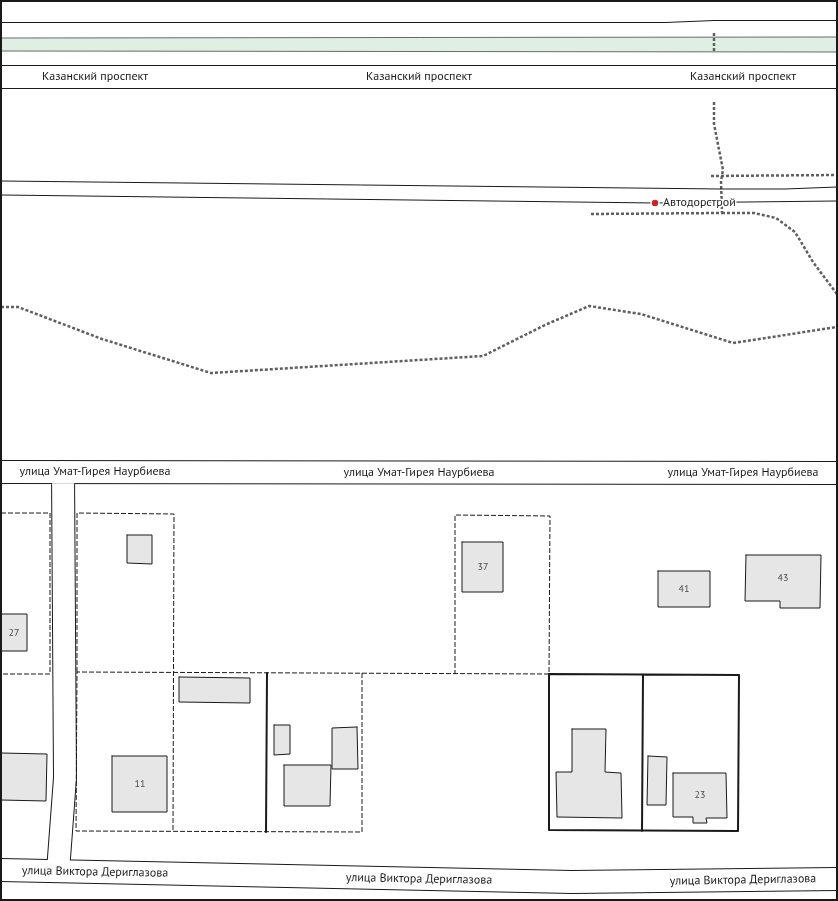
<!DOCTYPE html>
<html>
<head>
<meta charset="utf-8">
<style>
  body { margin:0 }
  #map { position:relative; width:838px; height:901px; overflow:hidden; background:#fff; font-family:"PT Sans",sans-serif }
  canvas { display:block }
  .frame { position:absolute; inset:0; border:2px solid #1a1a1a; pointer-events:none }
</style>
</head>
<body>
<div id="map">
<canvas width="838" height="901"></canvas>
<div class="frame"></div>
</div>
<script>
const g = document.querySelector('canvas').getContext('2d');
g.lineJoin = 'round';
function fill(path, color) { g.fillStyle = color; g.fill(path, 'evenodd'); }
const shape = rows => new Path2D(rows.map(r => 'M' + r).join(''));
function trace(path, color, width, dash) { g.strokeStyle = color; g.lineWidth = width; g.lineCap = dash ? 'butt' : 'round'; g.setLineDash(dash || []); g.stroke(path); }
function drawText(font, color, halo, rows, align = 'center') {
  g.font = font + ' "PT Sans",sans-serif'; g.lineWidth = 3; g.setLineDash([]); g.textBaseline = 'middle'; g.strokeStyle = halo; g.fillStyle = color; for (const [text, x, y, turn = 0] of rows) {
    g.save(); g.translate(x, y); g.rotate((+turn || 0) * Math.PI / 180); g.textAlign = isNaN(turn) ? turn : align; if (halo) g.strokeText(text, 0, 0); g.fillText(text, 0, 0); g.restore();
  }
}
const green = shape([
  [837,37,837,52,1,51,1,38,837,37]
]);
fill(green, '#e0efe3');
trace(green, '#6a6a6a', 1);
const building = shape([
  [127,535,152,535,152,564,127,563,127,535],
  [462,542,503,542,503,592,462,592,462,542],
  [746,555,821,555,820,608,780,608,780,601,745,601,746,555],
  [658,571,710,571,710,607,658,607,658,571],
  [1,614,27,614,27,651,1,651,1,614],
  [179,677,250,678,250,703,179,702,179,677],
  [274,725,290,725,290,754,274,755,274,725],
  [357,727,358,769,332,769,332,728,357,727],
  [572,729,606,729,605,772,621,773,622,818,557,817,556,772,572,772,572,729],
  [1,753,47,754,46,801,1,800,1,753],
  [112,756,167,756,167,812,112,812,112,756],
  [648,756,667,757,666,805,647,805,648,756],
  [284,765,331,765,330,806,284,806,284,765],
  [673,773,726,773,727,818,706,818,707,823,693,823,693,817,673,817,673,773]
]);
fill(building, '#e6e6e6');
trace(building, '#1a1a1a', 1);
const minor = shape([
  [1,472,837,473],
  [1,870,572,882,837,879],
  [58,871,65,778,63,472]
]);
const major = shape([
  [1,11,665,11,714,9,837,9],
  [1,77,837,77]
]);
trace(minor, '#1a1a1a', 24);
trace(major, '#1a1a1a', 24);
trace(shape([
  [714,33,714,52],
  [711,176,837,175],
  [722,213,754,213,776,218,795,232,813,262,837,294],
  [591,214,722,213,721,181,723,170,714,124,714,101],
  [1,307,18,307,102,339,211,373,483,356,545,325,589,306,641,314,733,343,837,327]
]), '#5f5f5f', 2.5, [3, 2]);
trace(minor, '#fff', 22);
trace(major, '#fff', 22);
trace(shape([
  [1,181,721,189,785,189,837,187],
  [1,195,655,203,837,201]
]), '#1a1a1a', 1);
trace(shape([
  [1,513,50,513,50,674,1,674],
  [77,672,77,513,174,514,173,831],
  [362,673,362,832,76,831,77,672,549,674,550,516,455,515,455,674]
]), '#1a1a1a', 1, [5, 2]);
trace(shape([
  [549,674,739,675,738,831,549,830,549,674],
  [642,831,643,675],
  [266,832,267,673]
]), '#1a1a1a', 2);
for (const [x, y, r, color] of [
  [655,203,4,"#c62828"]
]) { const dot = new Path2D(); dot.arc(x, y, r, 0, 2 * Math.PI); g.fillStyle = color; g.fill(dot); trace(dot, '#fff', 1.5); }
drawText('10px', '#4d4d4d', null, [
  ["37",483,567],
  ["43",783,578],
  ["41",684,589],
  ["27",14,633],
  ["11",140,784],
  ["23",700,795]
]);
drawText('12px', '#1a1a1a', '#fff', [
  ["Казанский проспект",95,77],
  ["Казанский проспект",419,77],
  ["Казанский проспект",743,77],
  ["улица Умат-Гирея Наурбиева",95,472],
  ["улица Умат-Гирея Наурбиева",419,473],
  ["улица Умат-Гирея Наурбиева",743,473],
  ["улица Виктора Дериглазова",95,872,1],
  ["улица Виктора Дериглазова",419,879,1],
  ["улица Виктора Дериглазова",743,880,-1]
]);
drawText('12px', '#1a1a1a', '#fff', [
  ["Автодорстрой",663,203]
], 'left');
</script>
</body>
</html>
